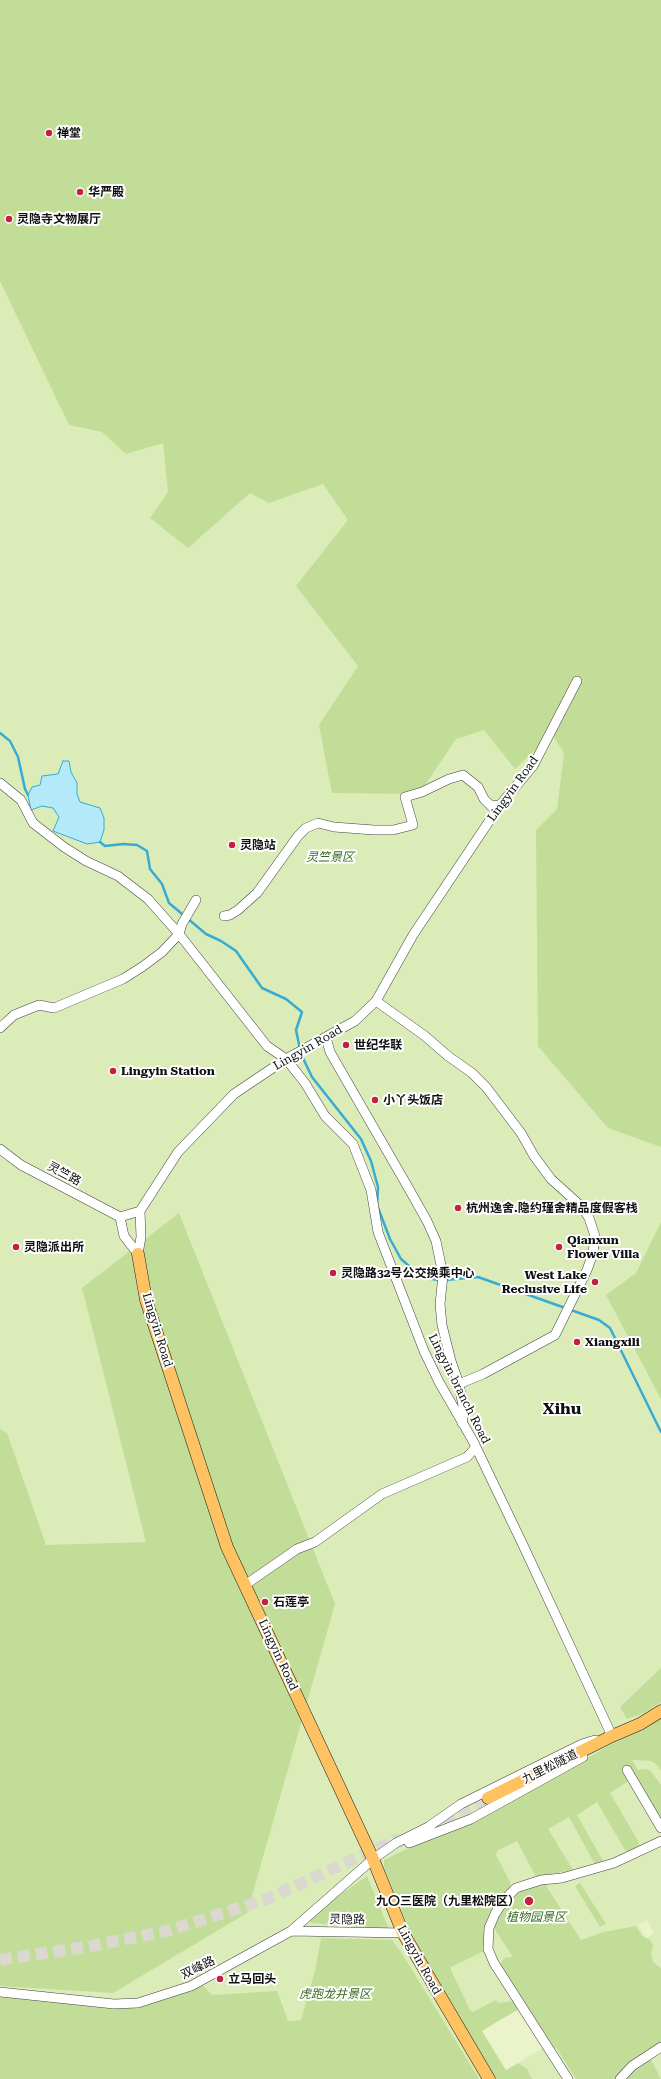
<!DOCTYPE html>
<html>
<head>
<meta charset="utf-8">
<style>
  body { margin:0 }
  canvas { display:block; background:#fffbf2 }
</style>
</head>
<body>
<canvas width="661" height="2079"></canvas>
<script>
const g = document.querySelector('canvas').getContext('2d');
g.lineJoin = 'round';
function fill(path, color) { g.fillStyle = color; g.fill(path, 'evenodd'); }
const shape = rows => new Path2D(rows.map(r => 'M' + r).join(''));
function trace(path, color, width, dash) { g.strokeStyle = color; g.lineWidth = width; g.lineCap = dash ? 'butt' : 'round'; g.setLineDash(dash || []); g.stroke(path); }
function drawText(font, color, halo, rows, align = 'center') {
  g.font = font + ' "Roboto Serif","Noto Sans SC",serif'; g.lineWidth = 4; g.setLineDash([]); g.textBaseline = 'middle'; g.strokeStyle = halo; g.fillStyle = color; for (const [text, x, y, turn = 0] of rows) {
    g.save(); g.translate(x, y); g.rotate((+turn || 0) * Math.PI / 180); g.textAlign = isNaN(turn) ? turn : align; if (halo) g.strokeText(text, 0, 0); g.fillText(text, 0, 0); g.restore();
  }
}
fill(shape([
  [0,0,661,0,661,2079,0,2079]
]), '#dbecb9');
fill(shape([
  [0,0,661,0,661,1147,608,1128,538,1046,536,830,557,809,564,753,552,734,515,769,484,730,456,739,419,794,332,793,319,725,358,666,296,586,348,520,323,484,269,503,250,493,188,548,150,518,168,492,163,443,126,454,102,432,69,425,0,281],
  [179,1213,335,1604,247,1913,113,1993,0,1986,0,1429,7,1433,46,1545,146,1542,82,1288],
  [661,1222,661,1399,606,1295,636,1273],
  [661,1668,661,1702,644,1713,627,1719,620,1707],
  [661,1715,661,1771,657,1765,651,1761,632,1760,638,1770,645,1769,650,1770,661,1785,661,1820,629,1781,610,1793,638,1841,640,1848,629,1852,625,1850,597,1802,577,1815,603,1861,595,1864,569,1817,548,1829,573,1870,536,1877,517,1841,497,1851,496,1855,510,1882,511,1891,496,1902,489,1914,485,1925,484,1951,451,1967,451,1970,470,2010,473,2012,496,2000,498,2003,513,2001,519,2009,482,2031,506,2070,518,2063,527,2069,532,2079,496,2079,412,1936,384,1867,384,1860,415,1845,467,1825,536,1788],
  [367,1876,389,1929,311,1923,309,1917],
  [540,1883,545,1884,581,1940,604,1932,636,1926,642,1936,650,1940,653,1946,651,1954,653,1962,661,1968,661,2044,622,2070,616,2079,576,2079,557,2049,551,2046,500,1966,504,1958,513,1957,496,1931,493,1923,516,1894],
  [580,1883,606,1924,600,1927,575,1886],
  [321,1938,392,1940,401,1952,479,2079,0,2079,0,1995,107,2006,170,1993,200,1982,212,1995,277,1991,288,2021,301,2020,315,1971],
  [648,2060,651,2060,661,2079,624,2079]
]), '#c1dd97');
fill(shape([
  [647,1920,654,1933,646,1938,638,1925],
  [519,2009,543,2048,506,2070,482,2031]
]), '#ebf3cb');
const water = shape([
  [63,761,69,761,71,772,77,783,77,794,80,802,100,808,104,818,104,830,100,842,87,844,53,831,59,817,53,808,42,806,31,810,28,795,32,787,40,785,42,776,58,774,63,761]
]);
fill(water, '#b4e9f9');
trace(water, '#38abd3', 1);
trace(shape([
  [0,733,10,741,18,757,25,789,28,795],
  [100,842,105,846,123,844,137,845,147,851,150,869,162,884,169,903,206,934,221,941,236,951,262,988,286,999,302,1012,296,1030,300,1049],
  [301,1054,312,1077,361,1139,371,1161,378,1187,377,1205,390,1239,401,1259,423,1278,440,1280],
  [445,1280,478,1277,599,1320,610,1328,661,1432]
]), '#38abd3', 2.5);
trace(shape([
  [442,1819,488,1798],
  [0,1960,91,1946,167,1931,267,1899,400,1838]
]), '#dbd8d0', 12, [12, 6]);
const minor = shape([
  [0,783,21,800,33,823,64,847,86,861,118,876,148,899,179,934,267,1046,286,1059,305,1083,325,1116,353,1144,371,1190,378,1232,424,1351,439,1382,473,1441,523,1545,612,1736],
  [224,916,230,915,238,910,257,893,298,836,306,828,318,823,334,827,374,830,393,830,413,825,405,797,422,792,449,779,463,775,478,787,484,799,491,806,500,805],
  [376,1001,425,1036,448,1056,472,1073,486,1087,521,1133,534,1156,551,1179,582,1207,589,1218,595,1236,593,1253,587,1270,555,1335,483,1374,459,1384,464,1412,462,1423],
  [0,1028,14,1015,39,1005,54,1008,123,979,142,967,162,952,179,934,182,924,196,900],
  [326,1037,330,1052,409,1189,427,1221,436,1241,443,1275,440,1304,442,1325,451,1361,459,1384],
  [0,1149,21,1165,120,1217],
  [140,1211,178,1152,234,1094,286,1059,355,1021,376,1001,413,935,500,805,533,766,577,681],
  [120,1217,124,1236,138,1254],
  [120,1217,140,1211],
  [138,1254,141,1237,140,1211],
  [245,1585,297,1549,315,1542,382,1494,467,1457,476,1447],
  [627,1770,661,1828],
  [409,1843,471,1819,583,1757],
  [291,1931,403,1933],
  [0,1992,114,2004,138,2003,191,1986,291,1931,373,1859,396,1843,428,1827,461,1804,582,1744,595,1740],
  [568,2079,494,1963,488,1949,489,1928,495,1914,504,1900,516,1888,541,1880,562,1878,614,1863,661,1841],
  [620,2079,632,2066,661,2047]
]);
const major = shape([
  [138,1254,146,1300,227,1547,373,1859,403,1933,489,2079],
  [488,1798,612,1736,640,1724,661,1711]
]);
trace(minor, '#424242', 10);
trace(major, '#202020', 13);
trace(minor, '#fff', 9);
trace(major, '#fec263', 12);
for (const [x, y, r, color] of [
  [49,133,4,"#c62040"],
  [80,192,4,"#c62040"],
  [9,219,4,"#c62040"],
  [232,845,4,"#c62040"],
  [346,1045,4,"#c62040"],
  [113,1071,4,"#c62040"],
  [375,1100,4,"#c62040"],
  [458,1208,4,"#c62040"],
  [16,1247,4,"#c62040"],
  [559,1247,4,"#c62040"],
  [333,1273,4,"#c62040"],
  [595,1282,4,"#c62040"],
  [577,1342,4,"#c62040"],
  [265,1602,4,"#c62040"],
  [529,1901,5,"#c62040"],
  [220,1979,4,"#c62040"]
]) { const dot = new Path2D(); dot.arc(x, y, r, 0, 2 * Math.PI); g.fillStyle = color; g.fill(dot); trace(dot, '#fff', 1.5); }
drawText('bold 12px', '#0f0f0f', '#fff', [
  ["禅堂",57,133],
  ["华严殿",88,192],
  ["灵隐寺文物展厅",17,219],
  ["灵隐站",240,845],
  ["世纪华联",354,1045],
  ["Lingyin Station",121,1071],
  ["小丫头饭店",383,1100],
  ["杭州逸舍.隐约瑾舍精品度假客栈",466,1208],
  ["Qianxun",567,1240],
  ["Flower Villa",567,1254],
  ["灵隐派出所",24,1247],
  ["灵隐路32号公交换乘中心",341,1273],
  ["West Lake",587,1275,"right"],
  ["Reclusive Life",587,1289,"right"],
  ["Xiangxili",585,1342],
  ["石莲亭",273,1602],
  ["九〇三医院（九里松院区）",520,1901,"right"],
  ["立马回头",228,1979]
], 'left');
drawText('12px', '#0f0f0f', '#fff', [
  ["Lingyin Road",513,789,-54],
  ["Lingyin Road",308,1048,-30],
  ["灵竺路",64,1174,28],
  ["Lingyin Road",157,1330,73],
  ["Lingyin branch Road",459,1389,63],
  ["Lingyin Road",278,1655,65],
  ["九里松隧道",550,1767,-27],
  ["灵隐路",347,1920,1],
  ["Lingyin Road",419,1960,61],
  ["双峰路",198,1968,-26]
]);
drawText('italic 12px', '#376b1c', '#fff', [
  ["灵竺景区",330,857],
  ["植物园景区",536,1917],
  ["虎跑龙井景区",335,1994]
]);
drawText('bold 16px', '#0f0f0f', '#fff', [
  ["Xihu",562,1409]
]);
</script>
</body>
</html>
